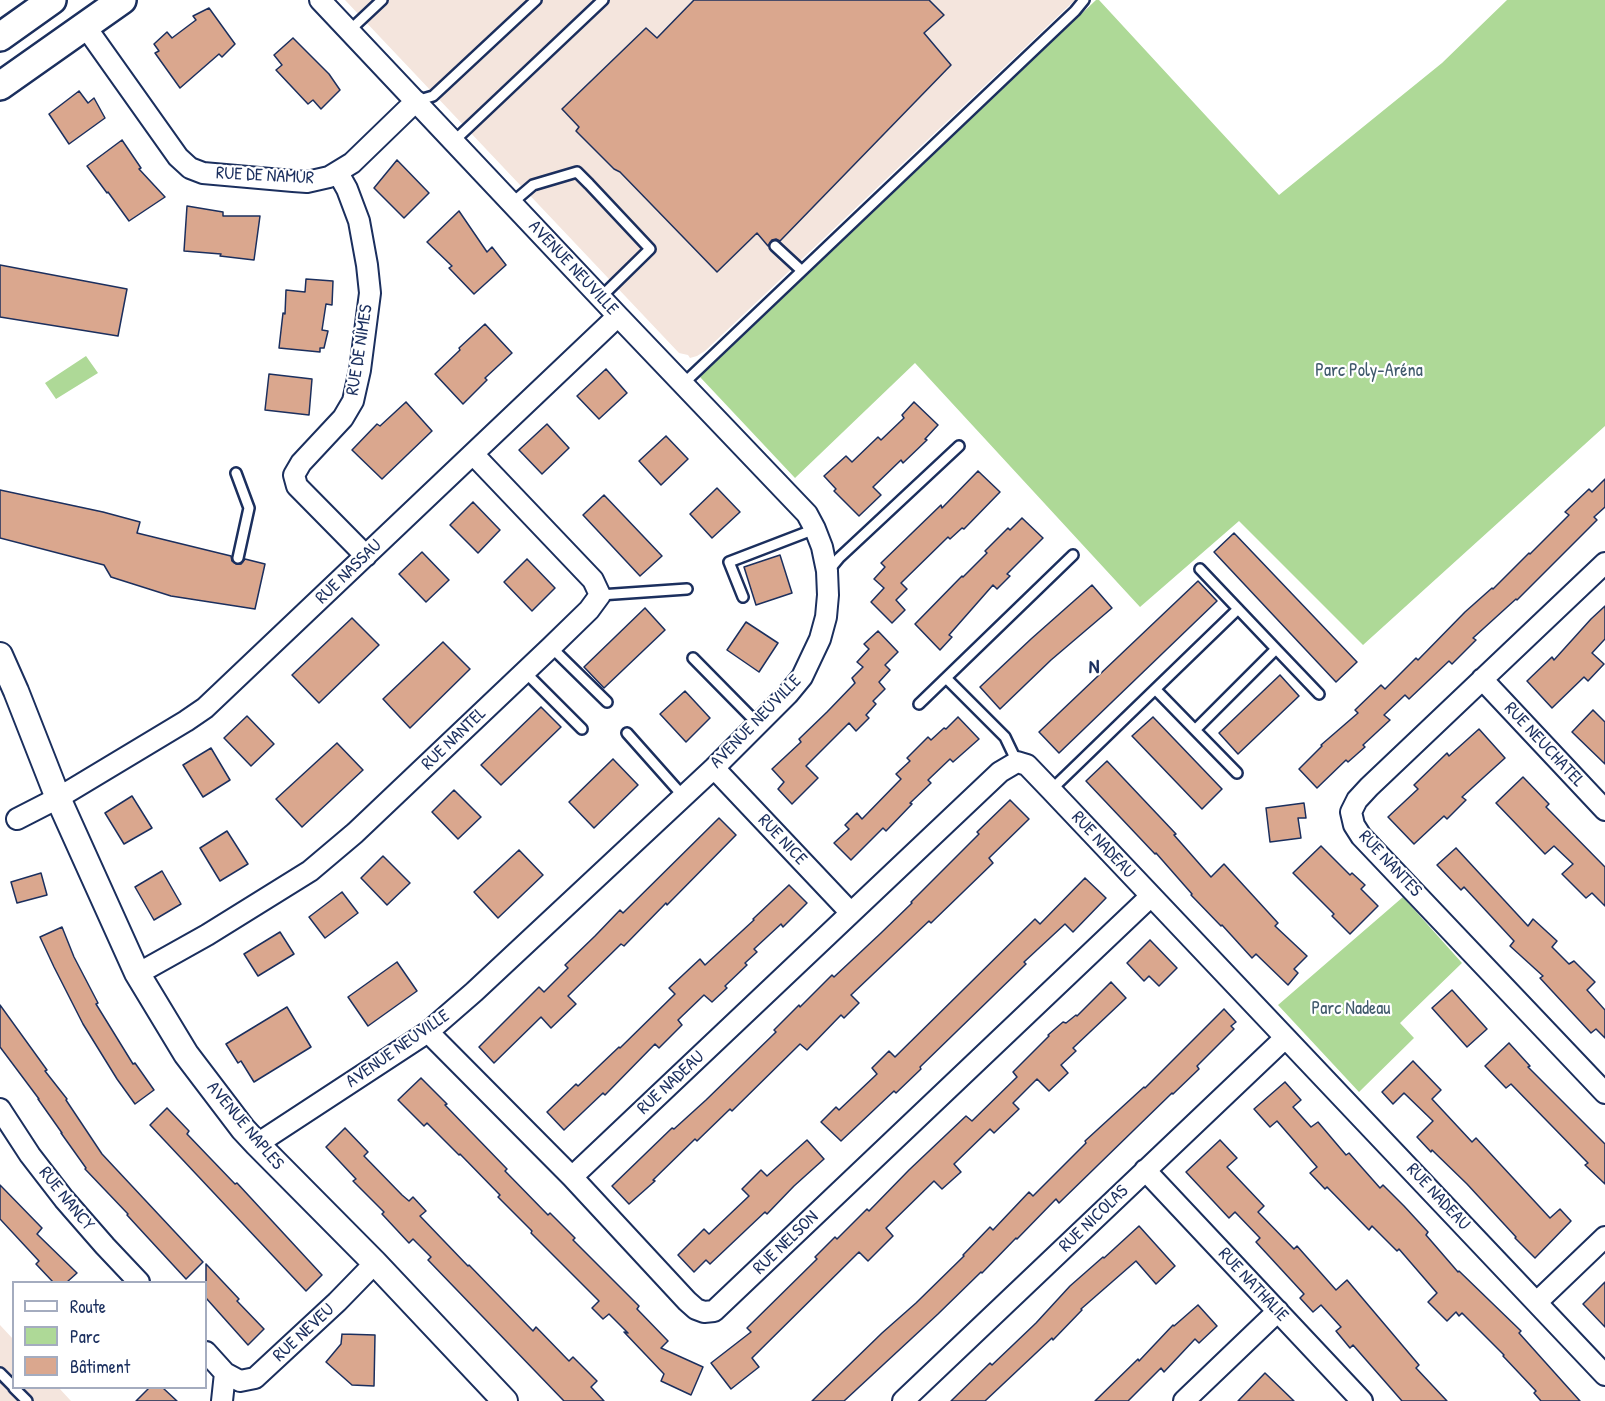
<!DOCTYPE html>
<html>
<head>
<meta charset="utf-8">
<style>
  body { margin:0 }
  #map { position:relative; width:1605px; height:1401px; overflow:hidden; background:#fff; font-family:"Patrick Hand",sans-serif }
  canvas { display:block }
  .legend { position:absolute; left:12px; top:1281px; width:195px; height:108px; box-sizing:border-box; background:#fff; border:2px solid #a4acbf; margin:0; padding:8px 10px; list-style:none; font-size:18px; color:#1b2f5e }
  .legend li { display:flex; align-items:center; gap:12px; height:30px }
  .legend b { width:30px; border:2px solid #a4acbf }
</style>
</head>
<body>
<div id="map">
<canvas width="1605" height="1401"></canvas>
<ul class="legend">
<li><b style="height:8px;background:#fff"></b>Route</li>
<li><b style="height:16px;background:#aed997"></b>Parc</li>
<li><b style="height:16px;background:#daa78e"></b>Bâtiment</li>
</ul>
</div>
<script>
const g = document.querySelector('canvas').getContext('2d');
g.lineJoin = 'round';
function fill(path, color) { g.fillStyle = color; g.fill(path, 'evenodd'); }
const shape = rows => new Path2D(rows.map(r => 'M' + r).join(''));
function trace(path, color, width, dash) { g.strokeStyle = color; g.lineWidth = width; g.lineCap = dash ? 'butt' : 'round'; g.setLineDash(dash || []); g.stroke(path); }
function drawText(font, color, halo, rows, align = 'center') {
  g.font = font + ' "Patrick Hand",sans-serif'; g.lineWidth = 4.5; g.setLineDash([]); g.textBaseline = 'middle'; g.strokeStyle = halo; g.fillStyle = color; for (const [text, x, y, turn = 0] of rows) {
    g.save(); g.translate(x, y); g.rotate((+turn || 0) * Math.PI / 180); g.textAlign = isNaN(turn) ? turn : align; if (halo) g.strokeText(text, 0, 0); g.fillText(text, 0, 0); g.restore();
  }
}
fill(shape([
  [345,0,1075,0,705,351,697,356,690,358,688,355,679,353],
  [0,1325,13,1339,14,1388,59,1388,71,1401,0,1401]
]), '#f4e5dd');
fill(shape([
  [1096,0,1099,0,1279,195,1442,63,1507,0,1605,0,1605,426,1363,645,1239,521,1140,607,915,363,795,478,700,377],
  [86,356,98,373,56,399,45,383],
  [1403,897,1462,963,1400,1023,1414,1038,1359,1092,1278,1005]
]), '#aed997');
const building = shape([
  [694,0,929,0,944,15,924,33,951,65,780,241,776,239,772,240,768,246,757,233,717,272,620,172,614,169,576,131,579,127,562,109,646,28,657,38,694,0],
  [209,8,235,44,222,57,219,54,180,88,155,53,159,51,154,44,167,32,172,38,196,20,193,16,209,8],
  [293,38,329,74,340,90,321,109,313,100,308,104,276,70,282,65,274,55,293,38],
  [79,91,88,103,94,98,105,118,69,144,49,114,79,91],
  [122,140,141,168,139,169,165,197,129,221,108,192,107,193,87,166,122,140],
  [397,160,429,193,404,218,374,188,397,160],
  [187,206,223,212,223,216,260,216,254,260,220,256,221,254,184,251,187,206],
  [459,211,487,252,492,247,506,265,474,294,449,268,452,266,427,242,459,211],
  [0,265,127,289,118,336,0,317,0,265],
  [306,279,333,281,332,305,326,304,322,330,328,331,324,348,320,348,320,352,279,348,283,313,285,314,286,290,305,292,306,279],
  [485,324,512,353,485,378,487,380,463,404,435,374,460,350,459,348,485,324],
  [606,369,627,393,599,419,577,396,606,369],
  [269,374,312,379,309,415,265,410,269,374],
  [406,402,432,431,382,479,352,450,377,424,380,426,406,402],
  [914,402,938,425,925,439,927,440,903,463,901,460,873,487,881,495,859,516,834,491,836,489,824,476,846,456,852,462,878,437,881,440,904,418,902,415,914,402],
  [547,424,569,448,542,474,519,450,547,424],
  [666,436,688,459,661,485,639,461,666,436],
  [978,471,1000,492,964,529,962,528,950,539,948,537,901,583,907,589,896,600,905,610,892,623,871,602,884,588,874,579,885,567,881,563,941,505,942,508,978,471],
  [1605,479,1605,507,1594,517,1597,520,1517,600,1516,599,1473,638,1476,640,1452,664,1449,661,1409,699,1405,695,1384,715,1390,720,1363,745,1365,747,1348,762,1346,760,1317,788,1299,769,1322,746,1321,745,1358,713,1355,710,1381,685,1385,689,1416,658,1418,660,1465,612,1492,588,1493,589,1529,553,1530,554,1569,515,1565,512,1589,489,1592,492,1605,479],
  [717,488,740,512,712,538,690,514,717,488],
  [0,490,103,512,140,522,137,533,231,556,232,561,236,564,241,564,245,559,265,564,255,609,171,596,111,577,104,565,0,538,0,490],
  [604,495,662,556,640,576,583,515,604,495],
  [473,502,500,530,478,553,450,525,473,502],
  [1022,518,1043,538,1007,574,1010,576,997,589,993,585,949,635,952,637,940,650,915,624,962,576,963,577,987,553,985,551,1008,528,1010,530,1022,518],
  [1234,533,1357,662,1336,682,1214,552,1234,533],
  [422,552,449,580,426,602,399,574,422,552],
  [780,555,792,593,756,605,744,567,780,555],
  [527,559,555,588,532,611,504,582,527,559],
  [1198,581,1217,601,1059,753,1039,732,1198,581],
  [1092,585,1112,608,1051,660,1000,709,980,687,1031,639,1092,585],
  [1605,606,1605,639,1592,653,1604,664,1588,681,1584,677,1552,708,1527,681,1552,657,1554,660,1591,619,1605,606],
  [645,608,665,630,604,688,584,667,645,608],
  [352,618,379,645,319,703,292,675,352,618],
  [746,622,778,643,759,672,727,650,746,622],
  [878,631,898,652,885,665,890,670,879,682,885,689,873,701,876,704,866,715,869,718,856,731,849,723,806,766,818,778,792,804,778,789,784,782,772,769,801,742,799,739,827,712,855,683,852,678,863,667,857,662,869,649,864,644,878,631],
  [443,642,470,669,410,728,383,699,443,642],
  [1280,675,1299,696,1238,754,1219,733,1280,675],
  [685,691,710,718,686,742,660,714,685,691],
  [541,707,561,727,501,785,481,765,541,707],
  [1593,710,1605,722,1605,764,1572,732,1593,710],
  [247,716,274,744,251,766,224,738,247,716],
  [958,717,979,739,953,762,950,759,928,780,931,783,910,803,912,804,886,831,883,828,851,860,834,843,849,829,845,825,857,813,862,819,901,779,896,774,910,761,907,758,928,737,931,740,944,728,946,729,958,717],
  [1153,717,1222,789,1202,809,1132,736,1153,717],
  [1479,729,1505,758,1462,797,1466,800,1447,819,1444,816,1414,844,1388,817,1418,789,1414,785,1447,753,1449,756,1479,729],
  [337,743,363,770,302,827,276,799,337,743],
  [211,748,230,780,203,797,183,765,211,748],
  [613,759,638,785,594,828,569,802,613,759],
  [1107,761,1176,834,1174,835,1211,877,1224,864,1278,923,1275,926,1307,956,1294,969,1298,973,1288,985,1256,954,1252,958,1222,925,1221,926,1191,895,1192,894,1156,853,1155,854,1086,781,1107,761],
  [1523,777,1549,804,1546,807,1605,867,1605,906,1592,893,1586,898,1562,874,1573,864,1554,846,1545,854,1496,803,1523,777],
  [454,790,481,817,458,839,432,812,454,790],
  [132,796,152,828,124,844,105,813,132,796],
  [1010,800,1029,819,989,858,993,863,931,923,929,921,851,995,859,1003,844,1018,841,1015,807,1050,800,1044,732,1111,730,1109,697,1141,695,1139,653,1180,655,1181,629,1204,612,1186,672,1128,674,1129,706,1100,776,1032,774,1030,799,1005,800,1007,832,975,834,977,881,933,912,903,911,902,979,834,977,832,1010,800],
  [1304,803,1306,818,1298,818,1301,838,1270,842,1266,808,1304,803],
  [719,818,736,835,667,905,666,903,624,946,621,944,568,996,576,1004,551,1028,541,1017,494,1063,479,1047,539,987,544,992,568,968,565,965,595,936,620,910,623,913,719,818],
  [227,831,248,864,220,881,200,848,227,831],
  [1321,846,1350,875,1352,873,1365,885,1361,889,1378,906,1350,934,1332,916,1334,914,1293,873,1321,846],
  [1456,848,1528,926,1533,919,1557,941,1552,947,1569,964,1574,961,1595,982,1587,990,1605,1010,1605,1038,1596,1029,1591,1033,1540,978,1543,976,1510,946,1514,941,1464,887,1461,890,1437,865,1456,848],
  [519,850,543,875,498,918,474,892,519,850],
  [383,856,410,883,387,905,361,878,383,856],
  [162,871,181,904,154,920,135,887,162,871],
  [41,873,47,895,17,903,11,882,41,873],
  [1085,878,1106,898,1073,932,1065,924,1024,962,1026,964,920,1067,921,1069,896,1093,894,1091,841,1141,821,1122,836,1107,839,1110,877,1074,872,1068,889,1051,895,1057,1035,919,1040,924,1085,878],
  [789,885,807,903,783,927,781,924,754,949,757,952,745,963,747,965,725,986,727,988,712,1002,704,995,678,1020,682,1025,659,1048,655,1044,605,1095,603,1093,564,1130,547,1112,576,1084,578,1086,619,1047,620,1048,675,994,669,988,700,959,705,965,754,920,753,919,789,885],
  [342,892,358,913,325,938,309,917,342,892],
  [62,927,74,957,98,1003,96,1004,133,1064,135,1063,154,1090,135,1104,117,1079,83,1024,54,967,40,937,62,927],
  [280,932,294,954,258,976,244,954,280,932],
  [1150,940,1177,968,1159,986,1149,976,1144,981,1127,963,1150,940],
  [397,962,417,991,368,1026,348,997,397,962],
  [1111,982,1126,998,1073,1048,1076,1051,1061,1065,1068,1073,1049,1091,1037,1079,1013,1103,1019,1109,994,1133,990,1129,954,1164,961,1172,942,1189,934,1181,886,1228,893,1236,868,1261,859,1252,752,1358,759,1367,731,1389,711,1363,751,1332,747,1328,817,1259,815,1257,835,1237,837,1239,867,1209,869,1211,909,1170,966,1116,972,1121,1017,1077,1013,1072,1049,1036,1048,1035,1063,1022,1066,1023,1076,1015,1077,1016,1111,982],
  [1452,990,1487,1029,1467,1047,1432,1008,1452,990],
  [0,1005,47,1070,45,1071,67,1099,66,1100,102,1154,203,1262,186,1279,138,1227,127,1215,128,1214,85,1169,86,1168,61,1133,62,1133,38,1099,39,1099,0,1047,0,1005],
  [287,1007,311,1047,254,1082,241,1061,238,1063,226,1044,287,1007],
  [1224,1009,1236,1022,1231,1026,1234,1029,1197,1066,1199,1069,1173,1094,1172,1093,1059,1203,1056,1199,1017,1239,1016,1238,982,1273,981,1272,938,1314,844,1401,812,1401,882,1333,916,1303,964,1256,963,1255,990,1227,993,1230,1029,1192,1033,1196,1086,1143,1085,1141,1144,1087,1145,1088,1224,1009],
  [1509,1043,1530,1066,1528,1067,1605,1144,1605,1184,1585,1165,1588,1163,1511,1084,1506,1088,1485,1066,1509,1043],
  [1413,1061,1441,1090,1432,1099,1472,1142,1476,1138,1550,1218,1560,1209,1571,1221,1535,1258,1515,1238,1516,1237,1467,1184,1432,1150,1431,1152,1417,1137,1433,1121,1404,1093,1393,1104,1382,1092,1413,1061],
  [421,1078,447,1104,445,1105,507,1169,505,1171,548,1215,550,1213,575,1238,573,1240,639,1306,637,1309,668,1341,661,1348,703,1367,691,1395,661,1381,664,1374,624,1332,628,1333,609,1314,603,1319,592,1308,599,1301,531,1233,532,1231,498,1197,500,1195,460,1154,459,1155,427,1123,424,1126,398,1100,421,1078],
  [1285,1082,1301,1100,1293,1107,1311,1127,1318,1122,1346,1155,1349,1153,1380,1188,1383,1185,1404,1206,1428,1232,1426,1235,1458,1272,1459,1271,1521,1331,1519,1333,1580,1401,1541,1401,1534,1393,1536,1391,1503,1356,1504,1355,1462,1313,1459,1316,1456,1312,1447,1321,1428,1302,1437,1293,1399,1249,1397,1251,1372,1226,1369,1230,1327,1187,1325,1189,1310,1173,1317,1167,1277,1121,1270,1127,1254,1109,1285,1082],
  [167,1108,189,1131,187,1134,235,1184,237,1183,322,1275,306,1291,150,1125,167,1108],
  [345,1128,368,1152,364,1156,402,1195,409,1201,413,1197,426,1211,420,1216,468,1266,469,1265,533,1331,536,1327,569,1361,573,1357,597,1381,591,1387,604,1401,564,1401,428,1260,431,1257,413,1239,409,1243,382,1214,384,1212,353,1181,356,1179,326,1147,345,1128],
  [807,1140,824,1159,794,1186,767,1214,765,1212,710,1264,706,1260,694,1272,678,1255,704,1229,709,1234,749,1196,742,1189,761,1170,767,1176,807,1140],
  [1220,1140,1237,1158,1227,1167,1264,1206,1258,1212,1294,1249,1297,1246,1336,1290,1347,1280,1419,1365,1416,1368,1447,1401,1402,1401,1353,1345,1350,1348,1336,1331,1341,1327,1321,1305,1313,1312,1300,1298,1304,1294,1256,1242,1260,1238,1235,1212,1229,1218,1186,1172,1220,1140],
  [0,1185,42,1228,37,1234,77,1273,67,1282,53,1282,36,1264,39,1261,0,1219,0,1185],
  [1139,1226,1175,1266,1156,1284,1136,1261,1081,1309,1082,1310,1053,1340,1052,1338,985,1401,951,1401,990,1363,992,1365,1036,1323,1070,1286,1103,1257,1104,1258,1139,1226],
  [206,1264,239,1299,237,1301,264,1329,248,1345,206,1298,206,1264],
  [1605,1282,1605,1327,1583,1304,1605,1282],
  [1198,1305,1217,1326,1199,1343,1195,1339,1164,1372,1161,1368,1128,1401,1095,1401,1138,1359,1139,1361,1173,1325,1174,1326,1198,1305],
  [342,1334,375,1335,374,1386,352,1385,326,1362,341,1344,342,1334],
  [1265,1373,1294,1401,1238,1401,1265,1373],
  [149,1388,163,1388,177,1401,136,1401,149,1388]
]);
fill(building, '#daa78e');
trace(building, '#1b2f5e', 1.5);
const service = shape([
  [349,31,382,0],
  [416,101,433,96,536,0],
  [454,141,603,0],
  [512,203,533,185,577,172,589,184,650,249,601,297],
  [775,246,801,270],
  [683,384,1075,11,1084,0],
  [236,473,249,508,238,558],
  [1200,569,1238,609],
  [829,570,839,558,959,446],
  [600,595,687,589],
  [743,597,729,562,815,529],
  [551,647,607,702],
  [1276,649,1319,694],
  [693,658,758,724],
  [525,672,582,729],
  [946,678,1005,737,1017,762],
  [919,704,1073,555],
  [1195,730,1237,773],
  [627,733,683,796],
  [1051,790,1238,609,1276,649,1195,730,1156,690],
  [0,1373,14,1387],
  [14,1388,27,1401]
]);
const minor = shape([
  [85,26,178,157,190,168,203,173,293,181,307,182,329,177,352,163,416,101],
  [338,173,347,189,359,221,367,265,370,293,360,370,353,401,343,418,301,463,294,475,297,486,366,556],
  [1605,563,1369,787,1357,800,1351,812,1354,825,1361,836,1605,1093],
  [1482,679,1605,810],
  [714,768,851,913],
  [17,819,58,798,186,721,205,708,618,316],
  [137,973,148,968,207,935,310,871,355,833,551,647,589,610,600,595,593,580,473,454],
  [428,1032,572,1177,687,1301,696,1309,704,1312,714,1311,1151,896],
  [0,1109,30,1155,64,1199,105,1246,139,1282],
  [257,1144,428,1032,474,992,714,768,788,694,802,677,820,639,826,617,828,595,827,571,822,547,815,529,807,514,618,316,320,0],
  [1145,1170,1362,1401],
  [572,1177,1000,772,1017,762,1027,765,1051,790,1605,1375],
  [1537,1302,1605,1237],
  [206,1352,225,1373,222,1401],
  [225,1373,240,1381,255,1378,337,1302,375,1263],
  [903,1401,1285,1038],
  [1184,1401,1278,1311]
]);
const tertiary = shape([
  [0,655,16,691,58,798,137,973,186,1054,243,1129,257,1144,375,1263,505,1401]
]);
const secondary = shape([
  [0,37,52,0],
  [0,86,122,0]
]);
trace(service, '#1b2f5e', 14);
trace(minor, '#1b2f5e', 24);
trace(tertiary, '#1b2f5e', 28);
trace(secondary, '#1b2f5e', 32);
trace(service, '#fff', 9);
trace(minor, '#fff', 20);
trace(tertiary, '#fff', 24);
trace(secondary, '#fff', 27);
drawText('18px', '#1b2f5e', '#fff', [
  ["RUE DE NAMUR",265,176,3],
  ["AVENUE NEUVILLE",573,268,47],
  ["RUE DE NÎMES",360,350,-81],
  ["RUE NASSAU",349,572,-44],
  ["AVENUE NEUVILLE",756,722,-46],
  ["RUE NANTEL",454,739,-44],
  ["RUE NEUCHATEL",1544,745,47],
  ["RUE NICE",782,840,47],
  ["RUE NADEAU",1103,845,47],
  ["RUE NANTES",1390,864,47],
  ["AVENUE NEUVILLE",398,1049,-35],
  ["RUE NADEAU",671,1083,-43],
  ["AVENUE NAPLES",245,1126,50],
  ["RUE NADEAU",1438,1197,47],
  ["RUE NANCY",66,1199,51],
  ["RUE NICOLAS",1094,1219,-44],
  ["RUE NELSON",786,1243,-44],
  ["RUE NATHALIE",1253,1285,47],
  ["RUE NEVEU",304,1333,-43]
]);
drawText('18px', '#405a6c', '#fff', [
  ["Parc Poly-Aréna",1369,371],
  ["Parc Nadeau",1351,1009]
]);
drawText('bold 20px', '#1b2f5e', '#fff', [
  ["N",1094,668]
]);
</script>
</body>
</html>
